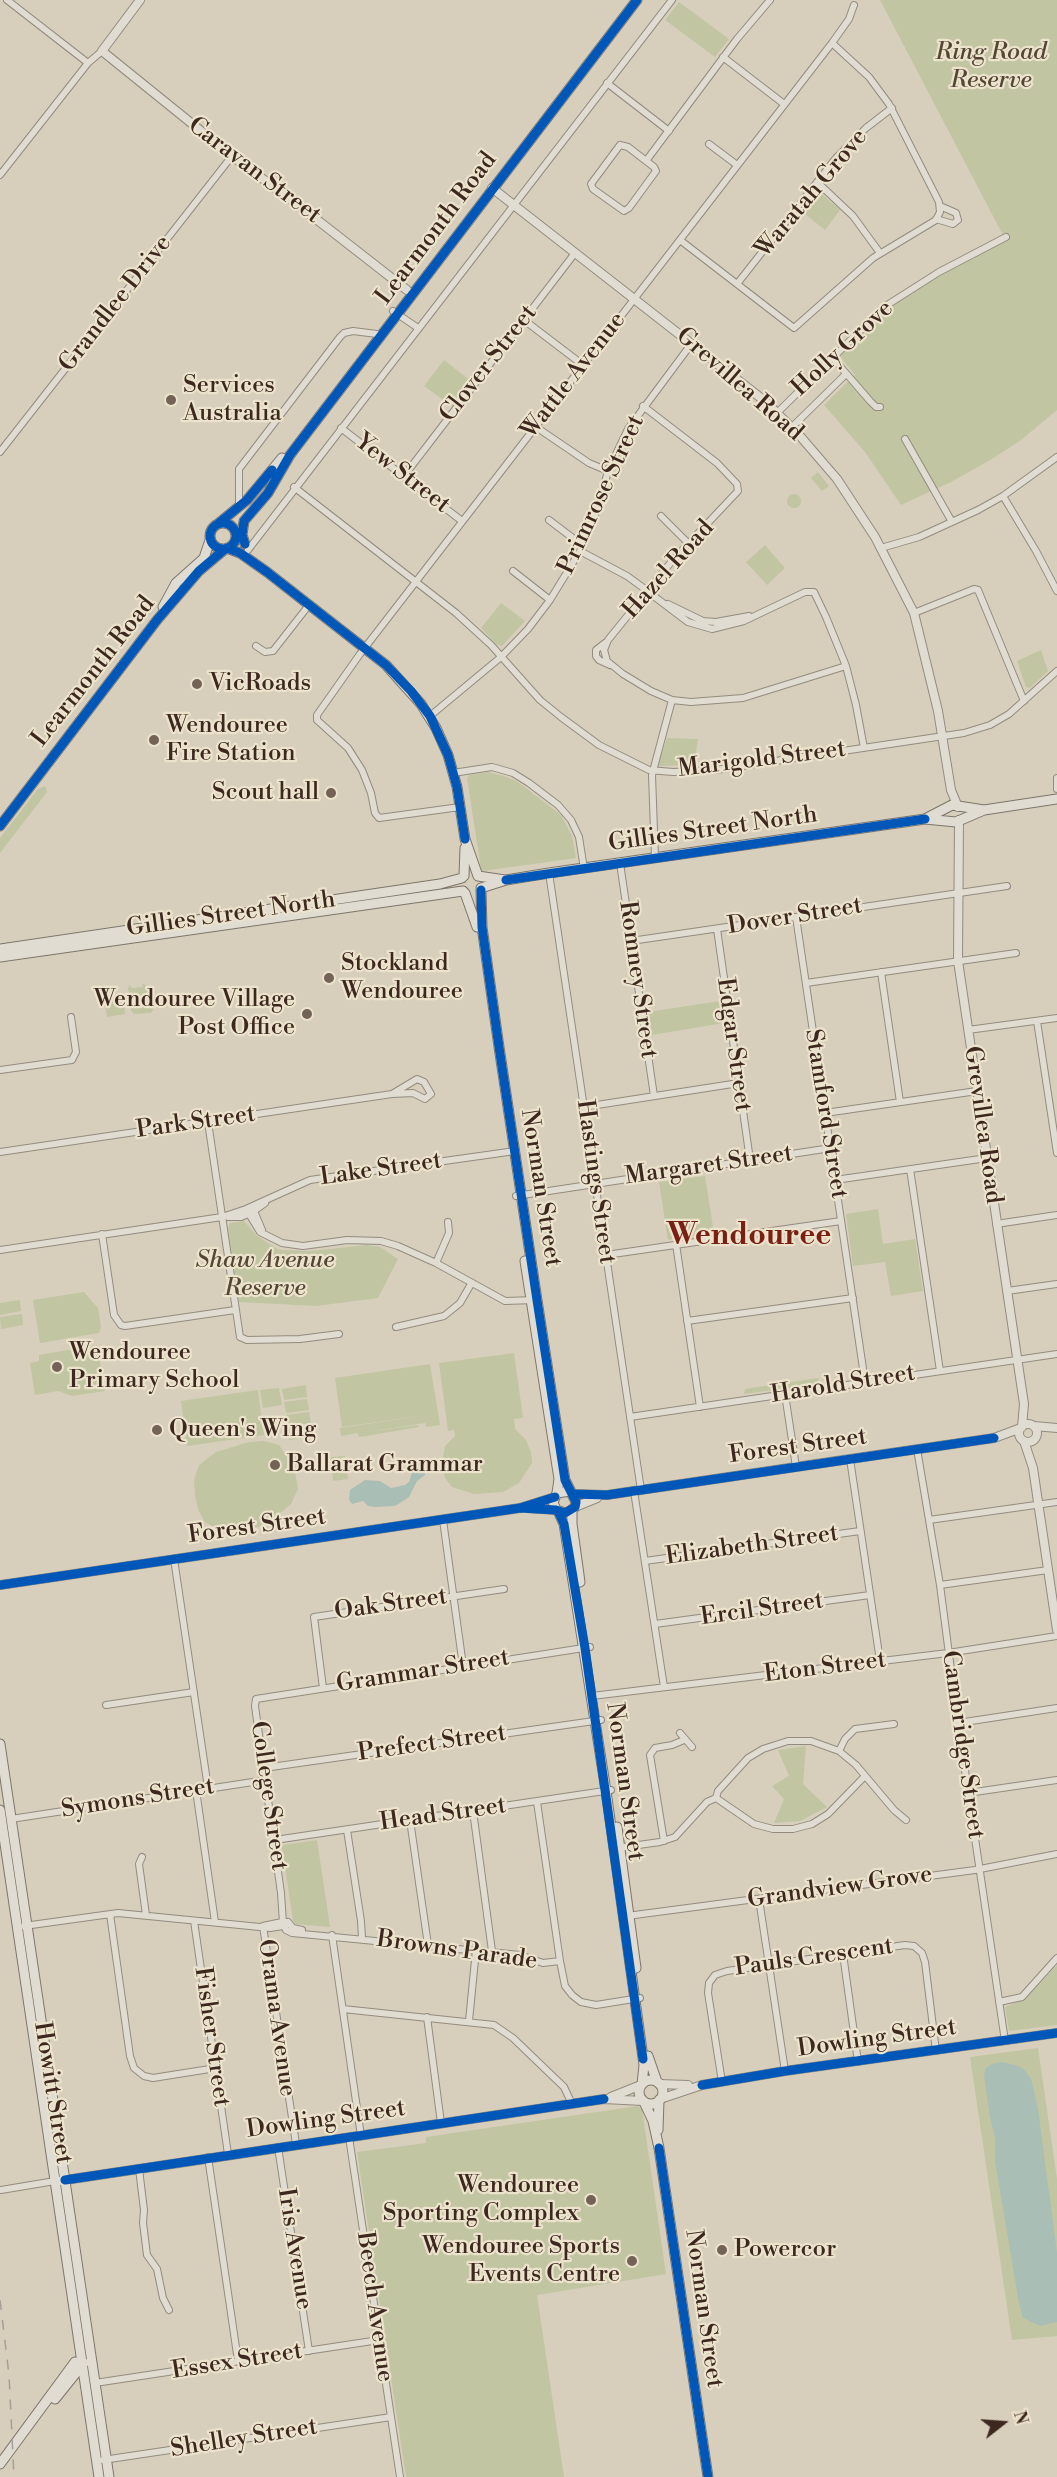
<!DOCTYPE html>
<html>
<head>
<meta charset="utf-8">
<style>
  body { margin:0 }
  #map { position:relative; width:1057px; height:2477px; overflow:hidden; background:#d7cfbb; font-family:"Libre Bodoni",serif }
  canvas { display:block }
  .north { position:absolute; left:973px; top:2393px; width:60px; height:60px; -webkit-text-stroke:4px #ece3cc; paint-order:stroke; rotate:73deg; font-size:16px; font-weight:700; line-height:24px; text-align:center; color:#3d281f }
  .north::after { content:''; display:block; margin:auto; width:21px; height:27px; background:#3d281f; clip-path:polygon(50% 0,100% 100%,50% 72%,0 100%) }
</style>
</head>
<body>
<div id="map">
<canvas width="1057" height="2477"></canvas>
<div class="north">N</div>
</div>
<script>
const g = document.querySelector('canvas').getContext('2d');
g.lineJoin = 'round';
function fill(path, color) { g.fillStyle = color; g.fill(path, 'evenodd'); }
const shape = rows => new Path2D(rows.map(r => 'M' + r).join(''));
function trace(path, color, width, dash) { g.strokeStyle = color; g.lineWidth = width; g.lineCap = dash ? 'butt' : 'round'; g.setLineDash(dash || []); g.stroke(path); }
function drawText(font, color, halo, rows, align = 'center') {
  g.font = font + ' "Libre Bodoni",serif'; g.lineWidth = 4.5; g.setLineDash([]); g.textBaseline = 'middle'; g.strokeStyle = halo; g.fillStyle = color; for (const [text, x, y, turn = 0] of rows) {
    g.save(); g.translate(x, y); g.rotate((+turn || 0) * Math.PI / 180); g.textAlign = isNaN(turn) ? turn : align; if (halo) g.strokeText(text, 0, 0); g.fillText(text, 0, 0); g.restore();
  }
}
fill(shape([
  [880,0,1057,0,1057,410,1021,440,992,459,951,482,901,505,865,452,824,405,855,375,839,355,875,320,901,299,942,275,1006,241],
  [679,2,729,39,715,57,665,20],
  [817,190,840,210,825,230,801,211],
  [444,360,472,382,453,407,424,386],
  [818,472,829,486,822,491,811,478],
  '787 501a7 7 0 1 1 14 0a7 7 0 1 1-14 0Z',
  [765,545,785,568,767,585,746,562],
  [501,603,525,621,502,646,497,645,481,628],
  [1041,650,1048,671,1030,688,1026,687,1017,661],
  [667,738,698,739,694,765,658,766],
  [488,772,507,777,518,782,561,815,572,836,576,858,483,871,481,869,467,778,469,775],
  [45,786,47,792,0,853,0,838,38,789],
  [142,983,150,988,153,1010,151,1013,134,1014,131,1011,128,988,130,985,132,988,143,987],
  [123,996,125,1014,107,1017,104,999],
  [720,1001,724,1023,652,1035,648,1012],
  [705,1176,714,1233,668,1240,659,1182],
  [878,1209,883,1244,915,1239,923,1291,891,1296,885,1262,853,1266,846,1214],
  [244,1221,257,1236,279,1250,311,1251,367,1245,380,1247,398,1259,378,1298,316,1306,239,1302,228,1229,230,1223],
  [84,1292,98,1308,101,1327,99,1333,40,1343,33,1300],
  [20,1300,21,1311,0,1315,0,1303],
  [22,1314,23,1325,1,1329,0,1317],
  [97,1345,105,1391,72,1396,58,1391,35,1395,30,1363,39,1361,39,1355],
  [514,1353,523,1418,514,1419,515,1429,526,1440,531,1452,532,1463,519,1483,503,1492,474,1494,452,1487,445,1478,442,1463,445,1446,455,1436,454,1430,448,1431,439,1363],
  [430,1364,440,1425,426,1427,425,1423,366,1432,418,1425,419,1427,366,1436,359,1437,358,1433,341,1436,340,1428,427,1415,342,1427,335,1378],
  [818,1378,819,1384,744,1394,745,1389],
  [306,1385,307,1397,284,1400,282,1389],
  [279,1388,282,1405,263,1408,260,1390],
  [258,1390,264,1435,187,1446,181,1401],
  [307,1399,309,1410,286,1413,284,1402],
  [309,1412,311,1423,288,1427,286,1415],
  [311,1425,313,1437,289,1440,288,1428],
  [264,1441,279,1445,294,1466,298,1489,291,1504,266,1525,249,1529,235,1531,218,1529,205,1522,198,1510,195,1495,194,1480,199,1465,216,1452,249,1442],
  [345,1456,348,1479,333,1481,331,1457],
  [806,1746,803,1784,827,1807,800,1821,774,1823,784,1799,772,1786,789,1776,778,1750],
  [317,1840,330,1927,296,1924,293,1921,282,1847,284,1845],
  [1057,1965,1057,2025,1009,2031,1005,2007,1025,1999],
  [1038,2048,1057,2179,1057,2336,1012,2340,970,2057],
  [638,2106,642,2109,666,2274,537,2295,564,2477,406,2477,357,2152,426,2143,426,2137]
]), '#c1c5a2');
fill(shape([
  [420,1463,425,1470,425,1475,417,1481,409,1497,403,1501,395,1506,375,1507,368,1506,363,1501,352,1504,349,1500,350,1490,365,1480,380,1481,391,1488,405,1485,409,1482,413,1469],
  [1002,2062,1018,2066,1025,2070,1031,2079,1038,2109,1057,2253,1057,2322,1040,2326,1023,2318,1019,2303,995,2161,995,2137,990,2117,984,2075,986,2068,992,2064]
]), '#a9beb4');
const minor = shape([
  [7,0,88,63],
  [723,57,784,104],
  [607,83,669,131],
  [709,144,737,165],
  [620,145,628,147,654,167,656,171,629,208,624,211,593,189,591,184,620,145],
  [646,161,737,39,770,0],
  [0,175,88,63,102,51],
  [817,182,853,216,880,253],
  [936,219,953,224,958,220,956,213,940,206],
  [680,240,794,328,873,258,936,220,940,212,939,202,889,104,869,77,832,43],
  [737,284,836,158,866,128,892,108],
  [393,311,418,328],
  [524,320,583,365],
  [832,357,870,401,876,407,880,407],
  [643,406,717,463,737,484,738,491,672,561,608,640,604,650,607,661,623,674,651,691,672,700,691,702,743,698,846,666],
  [777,413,884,307,939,272,1006,237],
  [536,427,589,463,608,471],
  [792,427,846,374],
  [341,428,462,521],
  [905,439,952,522],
  [0,452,232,156],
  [404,476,575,253],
  [294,487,456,613,491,645,540,700,561,717,599,745,649,770,673,772,715,770,964,733,990,725,1009,714,1057,671],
  [1003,496,1036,551,1057,591],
  [239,506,239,469,340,337,344,333,353,331,377,334],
  [661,516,688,543],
  [549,520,582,545],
  [881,548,919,537,978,510,1003,496,1057,457],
  [248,550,672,0],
  [580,551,627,576,649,592],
  [513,571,550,600],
  [647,591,688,622,712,629,744,621,805,592,814,592,826,617,846,666,856,705,864,748],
  [668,604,703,621,716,622,749,616],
  [914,613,974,589,978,590,1024,701],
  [605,643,596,650,596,656,599,660,610,665],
  [256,646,265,652,273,651,309,605],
  [430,716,501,657,528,629,550,600,580,551,599,505,608,471,628,429,692,343],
  [453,773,492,767,513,773,529,783,558,805,571,820,579,837,584,869],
  [1057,778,1057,789],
  [460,807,379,818,375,813,371,793,362,770,348,748,317,720,317,715,360,654,832,43,849,19,854,5],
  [655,858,652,775,672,700],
  [620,863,654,1096],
  [549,873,641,1490],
  [796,917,865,1382],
  [717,929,750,1160],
  [631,941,1007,886],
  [881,972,900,1102],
  [806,983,1016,953],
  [1037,1021,1057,1153],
  [968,1030,1057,1018],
  [0,1070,72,1060,76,1052,71,1017],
  [584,1107,739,1083],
  [825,1113,977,1091],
  [208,1122,240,1337,247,1340,300,1339,339,1334],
  [0,1152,392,1094,413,1093,425,1099,431,1094,424,1082,417,1079,392,1094],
  [910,1169,940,1371],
  [835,1180,987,1158],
  [516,1196,831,1148],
  [246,1209,260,1232,282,1243,303,1246,347,1240,381,1241,398,1246,436,1263,505,1301,535,1300],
  [228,1217,241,1217,250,1213],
  [996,1224,1057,1215],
  [262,1230,254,1211,265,1203],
  [102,1234,114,1315,121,1325,125,1326,235,1310],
  [676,1244,700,1407],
  [0,1250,222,1217,246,1209,310,1180,515,1151],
  [606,1255,841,1221],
  [436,1263,449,1233,448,1222],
  [1007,1291,1057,1284],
  [687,1321,853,1298],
  [396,1327,444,1316,460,1303,471,1284],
  [785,1394,796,1467],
  [630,1417,1057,1354],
  [917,1449,940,1585,958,1723,1005,2041],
  [850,1459,880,1661],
  [634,1491,664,1687],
  [443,1520,463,1666],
  [929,1520,1057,1502],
  [174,1559,208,1788],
  [645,1561,860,1531],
  [940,1585,1048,1570],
  [655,1624,870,1595],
  [590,1647,256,1699,255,1706,281,1893,283,1923,286,1930,292,1933,520,1955,543,1963,560,1961,565,1986,572,1995,581,2002,596,2005,640,1998],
  [323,1688,314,1617,504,1589],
  [592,1696,948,1653,1057,1636],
  [106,1705,194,1692],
  [958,1723,1057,1708],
  [680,1733,692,1747],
  [839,1751,845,1739,855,1729,894,1724],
  [264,1768,601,1720],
  [196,1790,215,1922],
  [968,1793,1057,1780],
  [716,1798,754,1824,773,1829,793,1829,812,1824,828,1814,865,1776],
  [537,1802,560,1961],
  [473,1811,492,1951],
  [11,1819,266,1780],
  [410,1820,428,1945],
  [347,1830,361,1921,362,1938],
  [275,1840,611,1790],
  [664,1841,650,1755,655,1748,672,1745,684,1740],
  [617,1848,660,1842,675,1837,707,1802,716,1798,718,1791,748,1758,763,1749,788,1741,811,1741,839,1751,856,1765,894,1810,906,1820],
  [142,1857,139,1864,146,1915],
  [759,1899,785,2071],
  [110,1914,130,2056,134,2068,144,2076,153,2078,216,2068],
  [627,1916,975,1870,1057,1854],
  [194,1921,228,2154],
  [24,1926,118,1913,270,1928,283,1926,288,1922],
  [263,1926,296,2144],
  [263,1926,282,1922,288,1922,293,1928,302,1930],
  [332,1935,361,2136],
  [843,1954,858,2062],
  [999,2002,1022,1997,1057,1958],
  [343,2009,494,2025,513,2038,564,2087,572,2104],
  [427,2017,441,2123],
  [469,2021,476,1950],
  [722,2082,708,1993,709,1983,715,1975,727,1971,905,1945,914,1946,922,1953,925,1962,936,2051],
  [349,2137,400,2477],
  [278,2147,309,2351],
  [208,2157,238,2361],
  [139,2169,144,2210,143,2223,147,2255,157,2269,163,2298,169,2310],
  [1,2190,55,2181],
  [95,2383,379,2340],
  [103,2460,391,2417]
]);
const tertiary = shape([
  [140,0,102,51,232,156,302,208,407,290],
  [492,188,766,402,800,436,837,479,875,537,914,613,938,711,951,790,958,807],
  [959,820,958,961,1024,1404,1022,1427],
  '1019 1433a9 9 0 1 1 18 0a9 9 0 1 1-18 0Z',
  [1034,1426,1057,1428],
  [1024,1441,1033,1468,1057,1630],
  [574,1494,607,1495,850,1459,994,1438,1021,1428],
  [575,1507,597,1498],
  [527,1508,556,1510],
  [0,1585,520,1508,555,1497],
  [659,2084,688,2085],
  [611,2097,641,2085],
  [660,2099,702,2085,785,2071,1057,2033],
  [59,2181,604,2099,643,2101]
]);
const secondary = shape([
  [219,523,247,500,282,458],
  '210 536a13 13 0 1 1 26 0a13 13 0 1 1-26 0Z',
  [245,544,242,535,244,521,268,493,290,455,637,0],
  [227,548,240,553,267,572,386,665,421,704,436,728,448,755,457,787,465,839,478,876],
  [163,607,176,583,204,558,210,540],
  [925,819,952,805,984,810,1057,799],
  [0,826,157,620,199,571,225,549],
  [464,876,465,848],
  [478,876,505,880],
  [481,888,506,880,549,873,925,819,956,822,984,810],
  [481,890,482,927,499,1047,537,1300,565,1480,576,1502,575,1507,570,1511,565,1513,556,1510,553,1502,557,1493,570,1491],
  [465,893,477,927],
  [0,949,440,884,462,878],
  [0,957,463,891],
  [525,1261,559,1479,557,1493],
  [572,1510,572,1524,580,1582],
  [558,1511,564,1524,606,1791,644,2065,642,2084],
  [0,1744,109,2477],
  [0,1810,99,2477],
  [617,1827,636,1968],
  [648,2056,657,2082],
  '639 2092a12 12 0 1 1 24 0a12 12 0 1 1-24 0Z',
  [644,2102,653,2121,659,2148,708,2477],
  [658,2130,659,2100],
  [55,2399,84,2363],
  [0,2464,75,2362]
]);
trace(minor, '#938b7f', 8);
trace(tertiary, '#938b7f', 10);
trace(secondary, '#7d756b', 11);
trace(minor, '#e0dcd2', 6);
trace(tertiary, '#e0dcd2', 8);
trace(secondary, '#e0dcd2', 9);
trace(shape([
  [0,2300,9,2375,14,2477]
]), '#a59f97', 1.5, [10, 10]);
trace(shape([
  [219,523,247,500,272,470],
  '210 536a13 13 0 1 1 26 0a13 13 0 1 1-26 0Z',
  [245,544,242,535,244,521,268,493,290,455,637,0],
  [227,548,240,553,267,572,386,665,411,691,430,716,448,755,457,787,465,839],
  [0,826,157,620,199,571,225,549],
  [506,880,925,819],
  [481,890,482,927,499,1047,537,1300,565,1480,576,1502,575,1507,565,1513,556,1510,520,1508],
  [574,1494,607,1495,994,1438],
  [558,1511,564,1524,585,1648,643,2059],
  [0,1585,520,1508,555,1497],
  [702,2085,785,2071,1057,2033],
  [659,2148,708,2477],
  [65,2180,604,2099]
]), '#0057b8', 9);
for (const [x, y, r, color] of [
  [171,400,6,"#736256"],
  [197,684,6,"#736256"],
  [154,740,6,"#736256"],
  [331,793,6,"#736256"],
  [329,978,6,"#736256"],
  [307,1014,6,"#736256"],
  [57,1367,6,"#736256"],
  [157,1430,6,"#736256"],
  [275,1465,6,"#736256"],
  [591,2200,6,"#736256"],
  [722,2250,6,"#736256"],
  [632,2261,6,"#736256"]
]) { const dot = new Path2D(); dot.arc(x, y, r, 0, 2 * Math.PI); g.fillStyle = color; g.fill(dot); trace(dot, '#ece3cc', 2); }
drawText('italic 24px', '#544635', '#ece3cc', [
  ["Ring Road",991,53],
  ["Reserve",991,81],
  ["Shaw Avenue",265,1261],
  ["Reserve",265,1289]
]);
drawText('24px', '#3d281f', '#ece3cc', [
  ["Caravan Street",254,171,37],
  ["Waratah Grove",812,194,-50],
  ["Learmonth Road",437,229,-53],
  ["Grandlee Drive",116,304,-52],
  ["Holly Grove",843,349,-43],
  ["Clover Street",489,364,-52],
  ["Wattle Avenue",574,376,-52],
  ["Grevillea Road",739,385,41],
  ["Yew Street",402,474,38],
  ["Primrose Street",602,495,-65],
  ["Hazel Road",669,570,-48],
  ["Learmonth Road",94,672,-52],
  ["Marigold Street",762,760,-7],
  ["Gillies Street North",713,830,-8],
  ["Gillies Street North",231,915,-8],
  ["Dover Street",795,917,-9],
  ["Romney Street",637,980,82],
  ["Edgar Street",733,1045,82],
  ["Stamford Street",825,1114,81],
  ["Park Street",196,1123,-8],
  ["Grevillea Road",982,1125,82],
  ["Margaret Street",709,1166,-8],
  ["Lake Street",381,1170,-8],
  ["Hastings Street",595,1182,82],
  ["Norman Street",540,1188,81],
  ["Harold Street",843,1385,-9],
  ["Forest Street",798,1447,-8],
  ["Forest Street",257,1527,-8],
  ["Elizabeth Street",752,1546,-8],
  ["Oak Street",391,1605,-8],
  ["Ercil Street",762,1610,-8],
  ["Eton Street",825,1668,-7],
  ["Grammar Street",423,1672,-9],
  ["Prefect Street",432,1744,-8],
  ["Cambridge Street",962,1745,82],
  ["Norman Street",624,1782,82],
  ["College Street",268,1796,82],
  ["Symons Street",138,1799,-9],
  ["Head Street",443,1815,-8],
  ["Grandview Grove",840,1888,-8],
  ["Browns Parade",457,1951,8],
  ["Pauls Crescent",814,1958,-8],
  ["Orama Avenue",276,2018,82],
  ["Fisher Street",211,2037,82],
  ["Dowling Street",877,2039,-8],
  ["Howitt Street",52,2093,81],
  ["Dowling Street",326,2120,-8],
  ["Iris Avenue",294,2249,81],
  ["Beech Avenue",374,2307,82],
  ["Norman Street",703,2309,82],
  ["Essex Street",237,2362,-9],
  ["Shelley Street",244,2439,-9]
]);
drawText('24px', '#3d281f', '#ece3cc', [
  ["Services",183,386],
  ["Australia",183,414],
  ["VicRoads",209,684],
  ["Wendouree",166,726],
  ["Fire Station",166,754],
  ["Scout hall",319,793,"right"],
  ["Stockland",341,964],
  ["Wendouree",341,992],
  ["Wendouree Village",295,1000,"right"],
  ["Post Office",295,1028,"right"],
  ["Wendouree",69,1353],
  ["Primary School",69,1381],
  ["Queen's Wing",169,1430],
  ["Ballarat Grammar",287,1465],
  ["Wendouree",579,2186,"right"],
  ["Sporting Complex",579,2214,"right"],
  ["Wendouree Sports",620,2247,"right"],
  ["Events Centre",620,2275,"right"],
  ["Powercor",734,2250]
], 'left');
drawText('bold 30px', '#7a1f14', '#ece3cc', [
  ["Wendouree",749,1237]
]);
</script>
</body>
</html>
